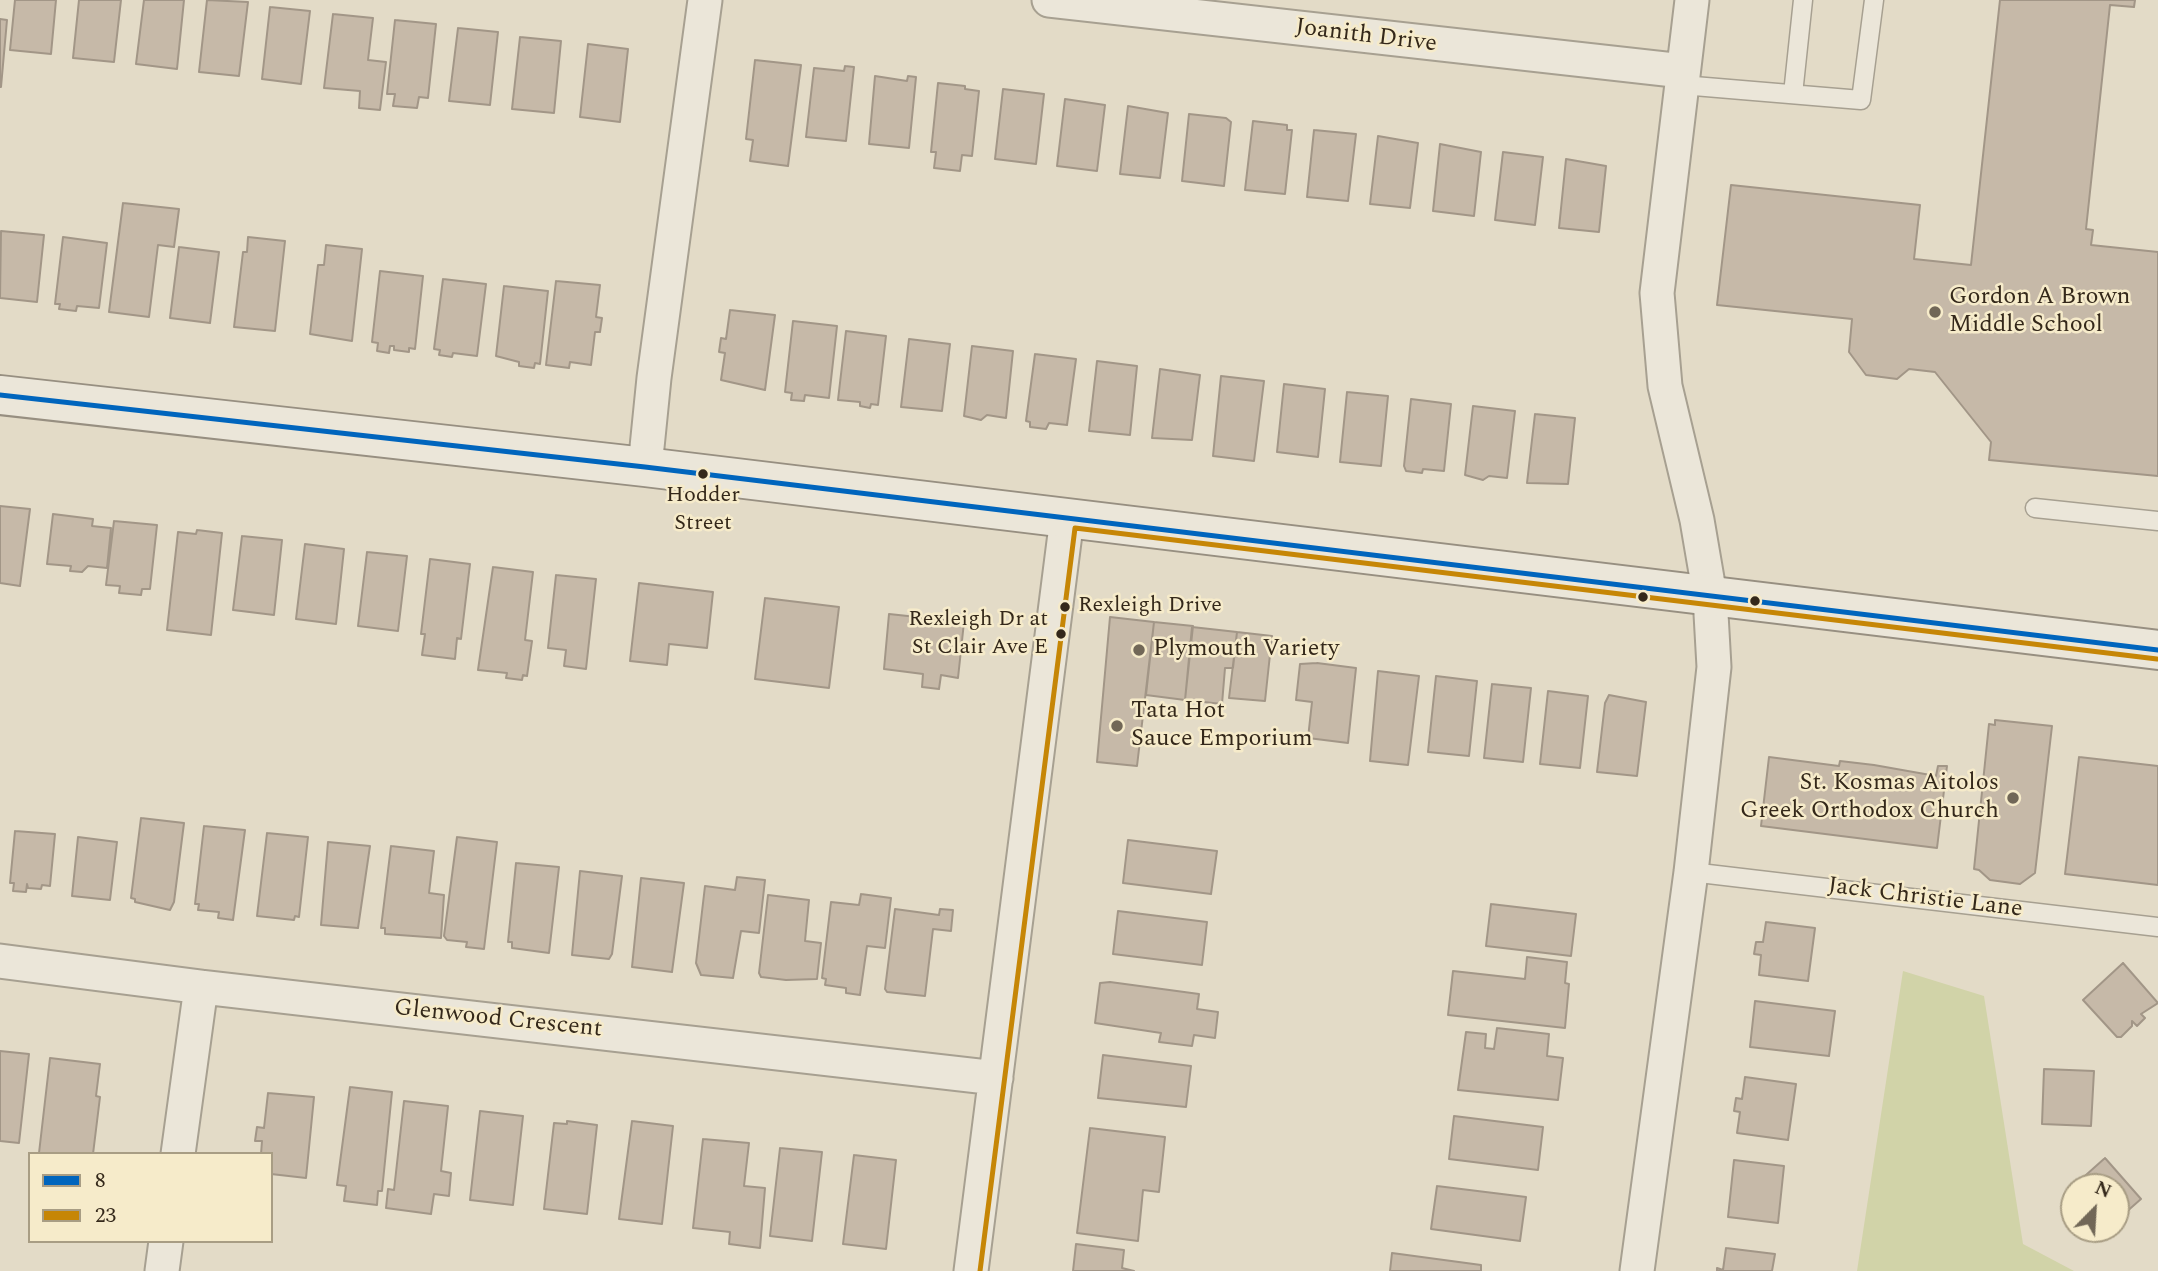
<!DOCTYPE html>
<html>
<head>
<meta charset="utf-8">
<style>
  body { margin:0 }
  #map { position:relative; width:2158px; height:1271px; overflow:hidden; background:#e3dbc7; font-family:Spectral,serif }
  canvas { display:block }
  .legend { position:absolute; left:28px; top:1152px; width:245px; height:91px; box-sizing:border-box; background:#f6ebca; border:2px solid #a89d84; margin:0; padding:9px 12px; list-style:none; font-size:21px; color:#34281a }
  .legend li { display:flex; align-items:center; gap:14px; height:35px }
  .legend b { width:35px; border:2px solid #a89d84 }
  .north { position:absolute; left:2060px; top:1173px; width:70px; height:70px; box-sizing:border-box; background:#f6ebca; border:2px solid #a89d84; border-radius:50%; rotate:24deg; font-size:19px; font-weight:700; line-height:28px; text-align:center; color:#34281a }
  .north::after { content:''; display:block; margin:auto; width:24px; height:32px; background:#716757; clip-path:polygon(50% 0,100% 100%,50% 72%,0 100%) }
</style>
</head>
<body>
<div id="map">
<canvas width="2158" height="1271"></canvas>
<ul class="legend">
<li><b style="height:9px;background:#0065bd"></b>8</li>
<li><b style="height:9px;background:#c68606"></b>23</li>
</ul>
<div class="north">N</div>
</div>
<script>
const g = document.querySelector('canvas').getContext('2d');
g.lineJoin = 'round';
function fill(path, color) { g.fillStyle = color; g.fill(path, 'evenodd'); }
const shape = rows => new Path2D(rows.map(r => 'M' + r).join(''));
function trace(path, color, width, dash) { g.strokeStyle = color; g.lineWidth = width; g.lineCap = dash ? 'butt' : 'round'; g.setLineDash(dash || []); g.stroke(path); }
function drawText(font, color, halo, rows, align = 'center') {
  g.font = font + ' Spectral,serif'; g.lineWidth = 5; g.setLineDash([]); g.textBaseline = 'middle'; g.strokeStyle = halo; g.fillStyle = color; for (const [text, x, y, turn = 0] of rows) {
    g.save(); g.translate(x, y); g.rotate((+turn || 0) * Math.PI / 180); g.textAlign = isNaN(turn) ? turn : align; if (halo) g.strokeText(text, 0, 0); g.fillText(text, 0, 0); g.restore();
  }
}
fill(shape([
  [1903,971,1984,996,2023,1244,2074,1271,1857,1271]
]), '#d1d3a8');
const building = shape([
  [15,0,56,0,51,54,10,50,15,0],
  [79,0,121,0,114,62,73,58,79,0],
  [144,0,184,0,177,69,136,64,144,0],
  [207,0,248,2,239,76,199,72,207,0],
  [2000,0,2135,0,2134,7,2110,5,2086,229,2093,230,2091,245,2158,252,2158,476,1989,460,1991,442,1935,372,1909,369,1897,379,1866,375,1849,352,1852,319,1717,305,1731,185,1920,205,1914,259,1971,265,2000,0],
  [270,7,310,11,301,84,262,79,270,7],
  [333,14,373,18,368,60,386,62,380,110,359,108,360,91,324,88,333,14],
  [0,19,7,20,1,87,0,87,0,19],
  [395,20,436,24,428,98,419,97,417,108,393,106,395,94,387,94,395,20],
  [458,28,498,32,490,105,449,101,458,28],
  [520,37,561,41,554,113,512,109,520,37],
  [588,44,628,49,620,122,580,117,588,44],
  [755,60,801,65,788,166,750,161,753,140,746,139,755,60],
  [845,66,854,67,846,141,806,137,814,68,844,71,845,66],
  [875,76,907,81,908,76,916,77,909,148,869,144,875,76],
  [938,83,965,86,965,89,979,91,972,156,962,155,960,171,934,168,936,152,931,152,938,83],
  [1003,89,1044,94,1036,164,995,159,1003,89],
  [1065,99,1105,105,1097,171,1057,166,1065,99],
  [1128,106,1168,113,1160,178,1120,174,1128,106],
  [1189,114,1226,118,1231,122,1224,186,1182,181,1189,114],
  [1253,121,1287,125,1287,130,1292,130,1285,194,1245,190,1253,121],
  [1314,130,1356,134,1348,201,1307,197,1314,130],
  [1378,136,1418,143,1410,208,1370,204,1378,136],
  [1440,144,1481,152,1474,216,1433,211,1440,144],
  [1503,152,1543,157,1535,225,1495,220,1503,152],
  [1566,159,1606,166,1599,232,1559,228,1566,159],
  [123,203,179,209,174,247,158,245,149,317,109,312,123,203],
  [1,231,44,235,37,302,0,298,1,231],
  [63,237,107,243,99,308,77,306,76,311,59,309,60,304,55,304,63,237],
  [248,237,285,241,275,331,234,327,243,252,247,252,248,237],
  [326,245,362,249,352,341,310,334,318,265,324,265,326,245],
  [179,247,219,252,210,323,170,318,179,247],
  [380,271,423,276,415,349,409,348,409,352,394,350,394,346,390,346,389,353,377,351,378,343,372,342,380,271],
  [443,279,486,284,477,356,453,353,452,357,439,355,440,350,434,349,443,279],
  [556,281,600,285,596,317,602,318,600,332,595,332,591,365,570,362,569,368,546,365,556,281],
  [504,286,548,291,540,364,535,363,534,368,519,366,519,362,496,356,504,286],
  [730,310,775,315,765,390,721,380,725,353,719,352,721,338,726,339,730,310],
  [793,321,837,326,829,398,805,395,804,401,791,400,792,393,785,392,793,321],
  [846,331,886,336,878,405,871,404,870,408,860,406,860,402,838,400,846,331],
  [909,339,950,344,942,411,901,407,909,339],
  [972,346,1013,351,1006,418,987,415,981,420,964,416,972,346],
  [1035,354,1076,359,1067,425,1049,423,1046,429,1030,427,1030,422,1026,421,1035,354],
  [1097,361,1137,366,1130,435,1089,431,1097,361],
  [1160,369,1200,375,1192,440,1152,438,1160,369],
  [1221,376,1264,381,1254,461,1213,456,1221,376],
  [1284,384,1325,389,1318,457,1277,452,1284,384],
  [1347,392,1388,396,1381,466,1340,462,1347,392],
  [1411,399,1451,404,1444,471,1423,469,1422,473,1406,471,1404,466,1411,399],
  [1473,406,1515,411,1507,478,1489,476,1483,480,1465,475,1473,406],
  [1535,414,1575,418,1568,484,1527,483,1535,414],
  [0,506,30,509,20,586,0,583,0,506],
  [53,514,93,519,92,526,111,528,107,568,88,566,82,572,70,571,71,566,47,564,53,514],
  [114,521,157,525,150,589,142,589,141,595,119,593,120,586,106,585,114,521],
  [197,530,222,533,211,635,167,630,178,532,196,534,197,530],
  [242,536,282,540,274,615,233,610,242,536],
  [305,544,344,549,336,624,296,619,305,544],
  [367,552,407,556,398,631,358,626,367,552],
  [430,559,470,564,461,639,457,638,455,659,422,655,425,634,421,634,430,559],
  [493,567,533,572,525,640,532,641,527,676,523,675,522,680,506,678,507,673,478,670,493,567],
  [556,575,596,579,586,669,564,666,566,650,548,648,556,575],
  [639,583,713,592,707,648,669,644,667,665,630,661,639,583],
  [765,598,839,607,829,688,755,679,765,598],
  [889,614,964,622,958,678,941,675,939,689,922,687,923,674,884,669,889,614],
  [1110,617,1154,622,1137,766,1097,762,1110,617],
  [1154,622,1193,626,1185,700,1146,695,1154,622],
  [1192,627,1237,632,1233,668,1225,668,1222,704,1185,700,1192,627],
  [1237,632,1272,636,1265,701,1229,698,1237,632],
  [1317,663,1356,668,1348,743,1308,738,1312,702,1296,700,1300,664,1317,663],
  [1378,671,1419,676,1408,765,1370,761,1378,671],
  [1436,676,1477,681,1469,756,1428,752,1436,676],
  [1492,684,1531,688,1523,762,1484,758,1492,684],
  [1548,691,1588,696,1580,768,1540,764,1548,691],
  [1609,695,1646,702,1637,776,1597,772,1605,703,1609,695],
  [1995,720,2052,726,2035,873,2020,884,1990,880,1979,870,1974,869,1989,724,1995,725,1995,720],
  [1769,757,1839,766,1840,761,1874,765,1936,776,1938,766,1947,766,1937,848,1761,826,1769,757],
  [2079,757,2158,766,2158,885,2065,874,2079,757],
  [141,818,184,823,174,902,170,910,135,902,135,899,131,898,141,818],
  [204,826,245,830,233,920,218,918,219,912,198,910,199,904,195,904,204,826],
  [15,831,55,834,50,886,42,885,41,889,28,888,27,884,26,892,13,891,14,883,10,883,15,831],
  [267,833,308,837,299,917,295,916,294,920,257,916,267,833],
  [78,837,117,842,110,900,72,896,78,837],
  [457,837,497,842,484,949,466,947,467,942,447,940,444,936,457,837],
  [1128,840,1217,851,1211,894,1123,883,1128,840],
  [328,842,370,846,358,928,321,925,328,842],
  [391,846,434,851,429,893,444,895,441,938,385,934,385,928,381,928,391,846],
  [516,863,559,867,549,953,512,948,512,942,508,942,516,863],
  [580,871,622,876,612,954,609,959,572,955,580,871],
  [737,877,765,880,759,933,741,931,733,978,701,975,696,963,705,886,735,890,737,877],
  [641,878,684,883,672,972,632,967,641,878],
  [861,894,891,898,885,948,867,946,860,995,846,993,846,988,825,985,826,979,822,978,831,902,859,905,861,894],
  [768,895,809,900,805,941,821,943,817,979,786,980,761,977,759,973,768,895],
  [1491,904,1576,914,1571,956,1486,946,1491,904],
  [895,909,939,915,940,909,953,910,951,931,933,929,925,996,887,992,885,989,895,909],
  [1118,911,1207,922,1202,965,1113,954,1118,911],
  [1766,922,1815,928,1808,981,1759,975,1761,955,1754,954,1756,942,1763,942,1766,922],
  [1527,957,1567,962,1565,983,1569,984,1565,1028,1448,1015,1453,971,1525,979,1527,957],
  [2123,963,2158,1003,2141,1014,2145,1018,2137,1026,2132,1021,2132,1026,2121,1037,2117,1037,2083,1000,2123,963],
  [1110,982,1199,994,1197,1009,1218,1012,1215,1038,1194,1035,1192,1046,1159,1042,1161,1033,1095,1023,1100,983,1110,982],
  [1755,1001,1835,1011,1829,1056,1750,1047,1755,1001],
  [1497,1028,1549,1034,1547,1056,1563,1058,1558,1100,1458,1090,1466,1032,1486,1034,1485,1048,1494,1049,1497,1028],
  [0,1051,29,1054,19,1143,0,1141,0,1051],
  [1103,1055,1191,1066,1186,1107,1098,1098,1103,1055],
  [50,1058,100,1064,96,1096,100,1097,93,1154,39,1153,50,1058],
  [2044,1069,2094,1071,2091,1126,2042,1124,2044,1069],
  [1745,1077,1796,1084,1788,1140,1737,1133,1740,1112,1734,1111,1736,1098,1742,1099,1745,1077],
  [350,1087,392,1092,382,1191,378,1191,377,1205,344,1201,346,1186,337,1185,350,1087],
  [268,1093,314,1097,306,1178,271,1174,271,1154,261,1154,262,1141,255,1141,257,1127,264,1128,268,1093],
  [404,1101,448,1106,441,1171,451,1173,449,1196,434,1194,431,1214,386,1208,388,1189,394,1190,404,1101],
  [480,1111,523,1116,513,1205,470,1200,480,1111],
  [1454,1116,1543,1127,1538,1170,1449,1159,1454,1116],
  [567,1121,597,1125,587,1214,544,1209,554,1123,567,1124,567,1121],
  [632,1121,673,1126,662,1224,619,1219,632,1121],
  [1090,1128,1165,1137,1159,1192,1143,1190,1138,1241,1077,1233,1090,1128],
  [703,1139,749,1143,744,1186,765,1188,760,1248,729,1244,730,1232,693,1228,703,1139],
  [780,1148,822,1152,812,1241,770,1236,780,1148],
  [854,1155,896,1160,886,1249,843,1244,854,1155],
  [2105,1158,2141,1199,2116,1221,2116,1187,2074,1187,2074,1198,2068,1191,2105,1158],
  [1734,1160,1784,1166,1778,1223,1728,1217,1734,1160],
  [1437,1186,1526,1197,1520,1241,1431,1229,1437,1186],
  [1076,1244,1124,1250,1122,1268,1134,1271,1073,1271,1076,1244],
  [1726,1248,1775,1254,1772,1271,1717,1271,1717,1268,1723,1270,1726,1248],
  [1392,1253,1481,1265,1481,1271,1390,1271,1392,1253]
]);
fill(building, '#c6b9a8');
trace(building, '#a29687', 2);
const lane = shape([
  [1682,85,1861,100,1874,0],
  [1793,94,1803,0],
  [2035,508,2158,521],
  [1691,872,2158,927]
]);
const street = shape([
  [1049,0,1683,71],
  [645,467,654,378,705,0],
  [0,961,201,987,996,1078],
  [178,1154,201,987],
  [162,1271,166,1241],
  [971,1271,1067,518],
  [1637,1271,1691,872,1714,667,1710,596,1697,520,1665,386,1657,293,1692,0]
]);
const secondary = shape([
  [0,395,645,467,2158,650]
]);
trace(lane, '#a7a091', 21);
trace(street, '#a7a091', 37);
trace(secondary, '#978f81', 42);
trace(lane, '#ebe6d9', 18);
trace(street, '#ebe6d9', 33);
trace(secondary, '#ebe6d9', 38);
trace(shape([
  [0,395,645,467,2158,650]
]), '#0065bd', 5);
trace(shape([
  [980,1271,1075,528,2157,659]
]), '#c68606', 5);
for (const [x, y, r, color] of [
  [1935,312,7,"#716757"],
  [703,474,6,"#34281a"],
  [1643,597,6,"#34281a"],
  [1755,601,6,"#34281a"],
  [1065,607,6,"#34281a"],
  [1061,634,6,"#34281a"],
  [1139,650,7,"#716757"],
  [1117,726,7,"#716757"],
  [2013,798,7,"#716757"]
]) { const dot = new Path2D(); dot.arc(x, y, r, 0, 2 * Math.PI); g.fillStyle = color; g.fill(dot); trace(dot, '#f6ebca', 2.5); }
drawText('22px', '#34281a', '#f6ebca', [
  ["Hodder",703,497],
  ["Street",703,525],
  ["Rexleigh Drive",1078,607,"left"],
  ["Rexleigh Dr at",1048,621,"right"],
  ["St Clair Ave E",1048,649,"right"]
]);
drawText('24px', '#34281a', '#f6ebca', [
  ["Joanith Drive",1366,37,7],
  ["Jack Christie Lane",1925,899,7],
  ["Glenwood Crescent",498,1020,6]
]);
drawText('24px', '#34281a', '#f6ebca', [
  ["Gordon A Brown",1949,298],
  ["Middle School",1949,326],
  ["Plymouth Variety",1153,650],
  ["Tata Hot",1131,712],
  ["Sauce Emporium",1131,740],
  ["St. Kosmas Aitolos",1999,784,"right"],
  ["Greek Orthodox Church",1999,812,"right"]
], 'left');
</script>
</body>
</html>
